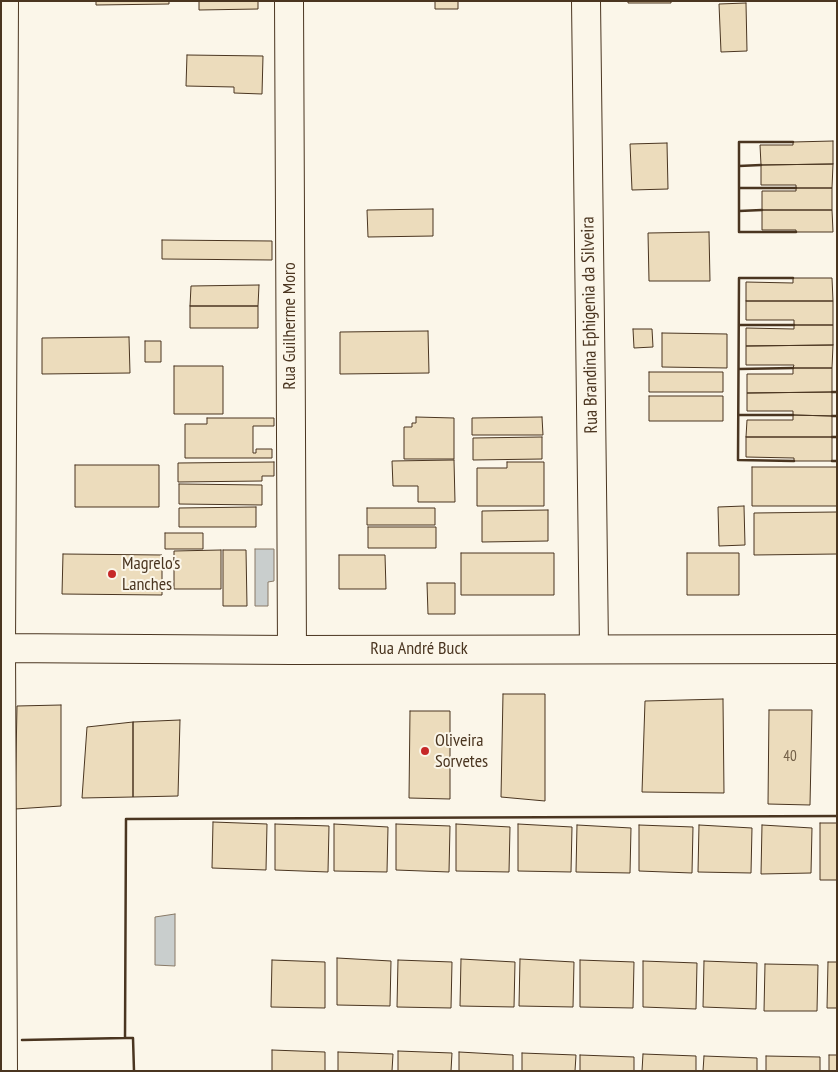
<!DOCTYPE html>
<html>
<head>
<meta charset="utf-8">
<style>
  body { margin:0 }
  #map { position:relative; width:838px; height:1072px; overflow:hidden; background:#fbf6e9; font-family:"PT Sans Narrow",sans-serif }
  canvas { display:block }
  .frame { position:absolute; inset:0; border:2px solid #4a3520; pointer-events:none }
</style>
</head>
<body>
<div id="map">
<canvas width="838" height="1072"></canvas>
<div class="frame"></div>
</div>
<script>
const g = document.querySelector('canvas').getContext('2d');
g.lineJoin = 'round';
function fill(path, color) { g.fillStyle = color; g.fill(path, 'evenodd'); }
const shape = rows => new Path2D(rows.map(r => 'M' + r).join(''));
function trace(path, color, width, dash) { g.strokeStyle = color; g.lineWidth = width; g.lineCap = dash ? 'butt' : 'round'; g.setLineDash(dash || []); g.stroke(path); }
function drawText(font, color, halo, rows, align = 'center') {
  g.font = font + ' "PT Sans Narrow",sans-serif'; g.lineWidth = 4; g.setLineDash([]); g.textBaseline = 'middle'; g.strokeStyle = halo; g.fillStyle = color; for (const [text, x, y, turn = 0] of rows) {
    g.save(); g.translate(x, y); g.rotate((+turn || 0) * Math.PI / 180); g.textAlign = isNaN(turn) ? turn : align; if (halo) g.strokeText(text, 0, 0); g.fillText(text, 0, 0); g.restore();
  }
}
const water = shape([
  [255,549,274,549,274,581,268,582,268,606,255,606,255,549],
  [175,914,175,966,155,965,155,917,175,914]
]);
fill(water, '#c9cecd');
trace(water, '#887966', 1);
const building = shape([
  [96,1,169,1,169,4,96,5,96,1],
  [199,1,258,1,258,9,199,10,199,1],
  [435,1,458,1,458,9,435,9,435,1],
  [628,1,671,1,671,3,628,3,628,1],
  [746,3,747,51,721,52,719,4,746,3],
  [187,55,263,56,262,94,234,93,234,87,186,86,187,55],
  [833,141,833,164,761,165,760,145,793,145,793,142,833,141],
  [667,143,668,189,632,190,630,144,667,143],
  [833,164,832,188,796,188,796,185,761,185,761,165,833,164],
  [796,188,832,188,832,210,762,210,762,191,796,191,796,188],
  [433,209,433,236,368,237,367,210,433,209],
  [762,210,832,210,833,232,796,232,796,230,762,230,762,210],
  [709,232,710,281,649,281,648,233,709,232],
  [162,240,272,241,272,260,162,259,162,240],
  [793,278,832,278,833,301,746,301,746,282,793,283,793,278],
  [259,285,258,306,190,306,191,286,259,285],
  [746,301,833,301,833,325,794,325,794,320,746,320,746,301],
  [190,306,258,306,258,328,190,328,190,306],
  [794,325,833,325,833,345,746,346,746,328,794,329,794,325],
  [633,329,652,329,653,347,634,348,633,329],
  [428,331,429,373,340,374,340,332,428,331],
  [662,333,727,334,727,368,662,367,662,333],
  [129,337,130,373,42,374,42,338,129,337],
  [145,341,161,341,161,362,145,362,145,341],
  [833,345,832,368,793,368,794,365,746,365,746,346,833,345],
  [174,366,223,366,223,414,174,414,174,366],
  [793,368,832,368,832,392,747,393,747,374,793,374,793,368],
  [649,372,723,372,723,392,649,392,649,372],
  [832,392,832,416,793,415,793,411,747,411,747,393,832,392],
  [649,396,723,396,723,421,649,421,649,396],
  [793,415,832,416,832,437,746,437,747,420,793,420,793,415],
  [416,417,454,418,454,459,404,459,404,427,412,427,412,423,416,423,416,417],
  [542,417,543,435,472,435,472,418,542,417],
  [207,418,274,418,274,426,253,426,253,453,256,453,256,449,272,449,272,458,185,458,185,424,207,424,207,418],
  [542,437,542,459,473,460,473,438,542,437],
  [746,437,832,437,832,461,794,461,794,458,746,457,746,437],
  [454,460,455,502,418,502,418,486,393,486,392,461,454,460],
  [274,462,274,476,262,476,262,481,178,482,178,463,274,462],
  [507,462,544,462,544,506,477,506,477,468,507,468,507,462],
  [75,465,159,465,159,507,75,507,75,465],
  [752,467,837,467,837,506,752,506,752,467],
  [179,484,262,485,262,505,179,504,179,484],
  [744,506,745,545,719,546,718,507,744,506],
  [256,507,256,527,179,527,179,508,256,507],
  [367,508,435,508,435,525,367,525,367,508],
  [548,510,548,541,482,542,482,511,548,510],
  [837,512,837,554,754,555,754,513,837,512],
  [368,527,436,527,436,548,368,548,368,527],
  [165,533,203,533,203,549,165,549,165,533],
  [221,550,221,589,174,589,174,551,221,550],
  [223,550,246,550,247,606,223,606,223,550],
  [461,553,554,553,554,595,461,595,461,553],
  [687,553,739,553,739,595,687,595,687,553],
  [63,554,162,555,162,595,62,594,63,554],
  [339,555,385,555,386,589,339,589,339,555],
  [427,583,455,583,455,614,428,614,427,583],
  [503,694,545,694,545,801,501,797,503,694],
  [723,699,724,793,642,792,645,701,723,699],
  [61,705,61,806,15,809,17,706,61,705],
  [769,710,812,710,810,805,768,804,769,710],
  [410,711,450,711,450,799,409,798,410,711],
  [180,720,178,796,133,797,133,722,180,720],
  [133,722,133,797,82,798,87,727,133,722],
  [213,822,267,824,266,870,212,868,213,822],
  [820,823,837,823,837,880,820,880,820,823],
  [275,824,329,826,328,872,275,870,275,824],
  [334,824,388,827,387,872,334,871,334,824],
  [396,824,450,826,449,872,396,870,396,824],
  [456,824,510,827,509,872,456,871,456,824],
  [518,824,572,827,571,872,518,871,518,824],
  [577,825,631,828,630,873,576,872,577,825],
  [639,825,693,827,692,873,639,871,639,825],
  [699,825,752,828,751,873,698,872,699,825],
  [762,825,812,828,811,873,761,874,762,825],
  [337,958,391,961,390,1006,337,1005,337,958],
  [461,959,515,962,514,1007,460,1006,461,959],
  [520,959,574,962,573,1007,519,1006,520,959],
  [272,960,325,962,325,1008,271,1007,272,960],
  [398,960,452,962,451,1008,397,1007,398,960],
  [580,960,634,962,633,1008,580,1007,580,960],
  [643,961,697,963,696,1009,643,1007,643,961],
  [704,961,757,963,756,1009,703,1007,704,961],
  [828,962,837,962,837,1008,827,1008,828,962],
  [765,964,818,965,817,1011,764,1011,765,964],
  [272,1050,325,1052,325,1071,272,1071,272,1050],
  [398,1051,452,1053,451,1071,398,1071,398,1051],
  [338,1052,393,1054,392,1071,338,1071,338,1052],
  [459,1052,513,1055,513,1071,459,1071,459,1052],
  [522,1053,576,1055,575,1071,522,1071,522,1053],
  [643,1054,696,1056,696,1071,642,1071,643,1054],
  [580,1055,634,1057,634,1071,580,1071,580,1055],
  [829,1055,837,1055,837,1071,829,1071,829,1055],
  [704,1056,757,1058,757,1071,703,1071,704,1056],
  [766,1056,820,1057,820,1071,766,1071,766,1056]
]);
fill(building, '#ecdcbc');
trace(building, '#4a3520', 1);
const street = shape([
  [289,1,292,650],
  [586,1,594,649]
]);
const secondary = shape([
  [1,648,292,650,837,649],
  [3,1071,1,648,4,1]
]);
trace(street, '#4a3520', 30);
trace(secondary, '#4a3520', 30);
trace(street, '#fbf6e9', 28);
trace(secondary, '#fbf6e9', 28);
trace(shape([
  [793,142,739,142,739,232,796,232],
  [739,166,761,165],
  [739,188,796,188],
  [739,211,762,210],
  [793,278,739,278,738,460,794,461],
  [739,325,794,325],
  [739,369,793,368],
  [832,392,837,392],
  [739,415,793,415],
  [832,416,837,416],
  [832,437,837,437],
  [832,461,837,461],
  [125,1038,133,1038,134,1071],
  [22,1040,125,1038,126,819,837,816]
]), '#4a3520', 2.5);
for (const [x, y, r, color] of [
  [112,574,5,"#c62828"],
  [425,751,5,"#c62828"]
]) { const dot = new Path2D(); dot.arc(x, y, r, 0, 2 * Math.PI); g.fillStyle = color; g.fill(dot); trace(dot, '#fbf6e9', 2); }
drawText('15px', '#725f47', null, [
  ["40",790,757]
]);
drawText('18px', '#4a3520', '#fbf6e9', [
  ["Rua Brandina Ephigenia da Silveira",590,325,-91],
  ["Rua Guilherme Moro",290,326,-90],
  ["Rua André Buck",419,649]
]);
drawText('18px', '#4a3520', '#fbf6e9', [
  ["Magrelo's",122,564],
  ["Lanches",122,585],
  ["Oliveira",435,741],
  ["Sorvetes",435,762]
], 'left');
</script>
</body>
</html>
